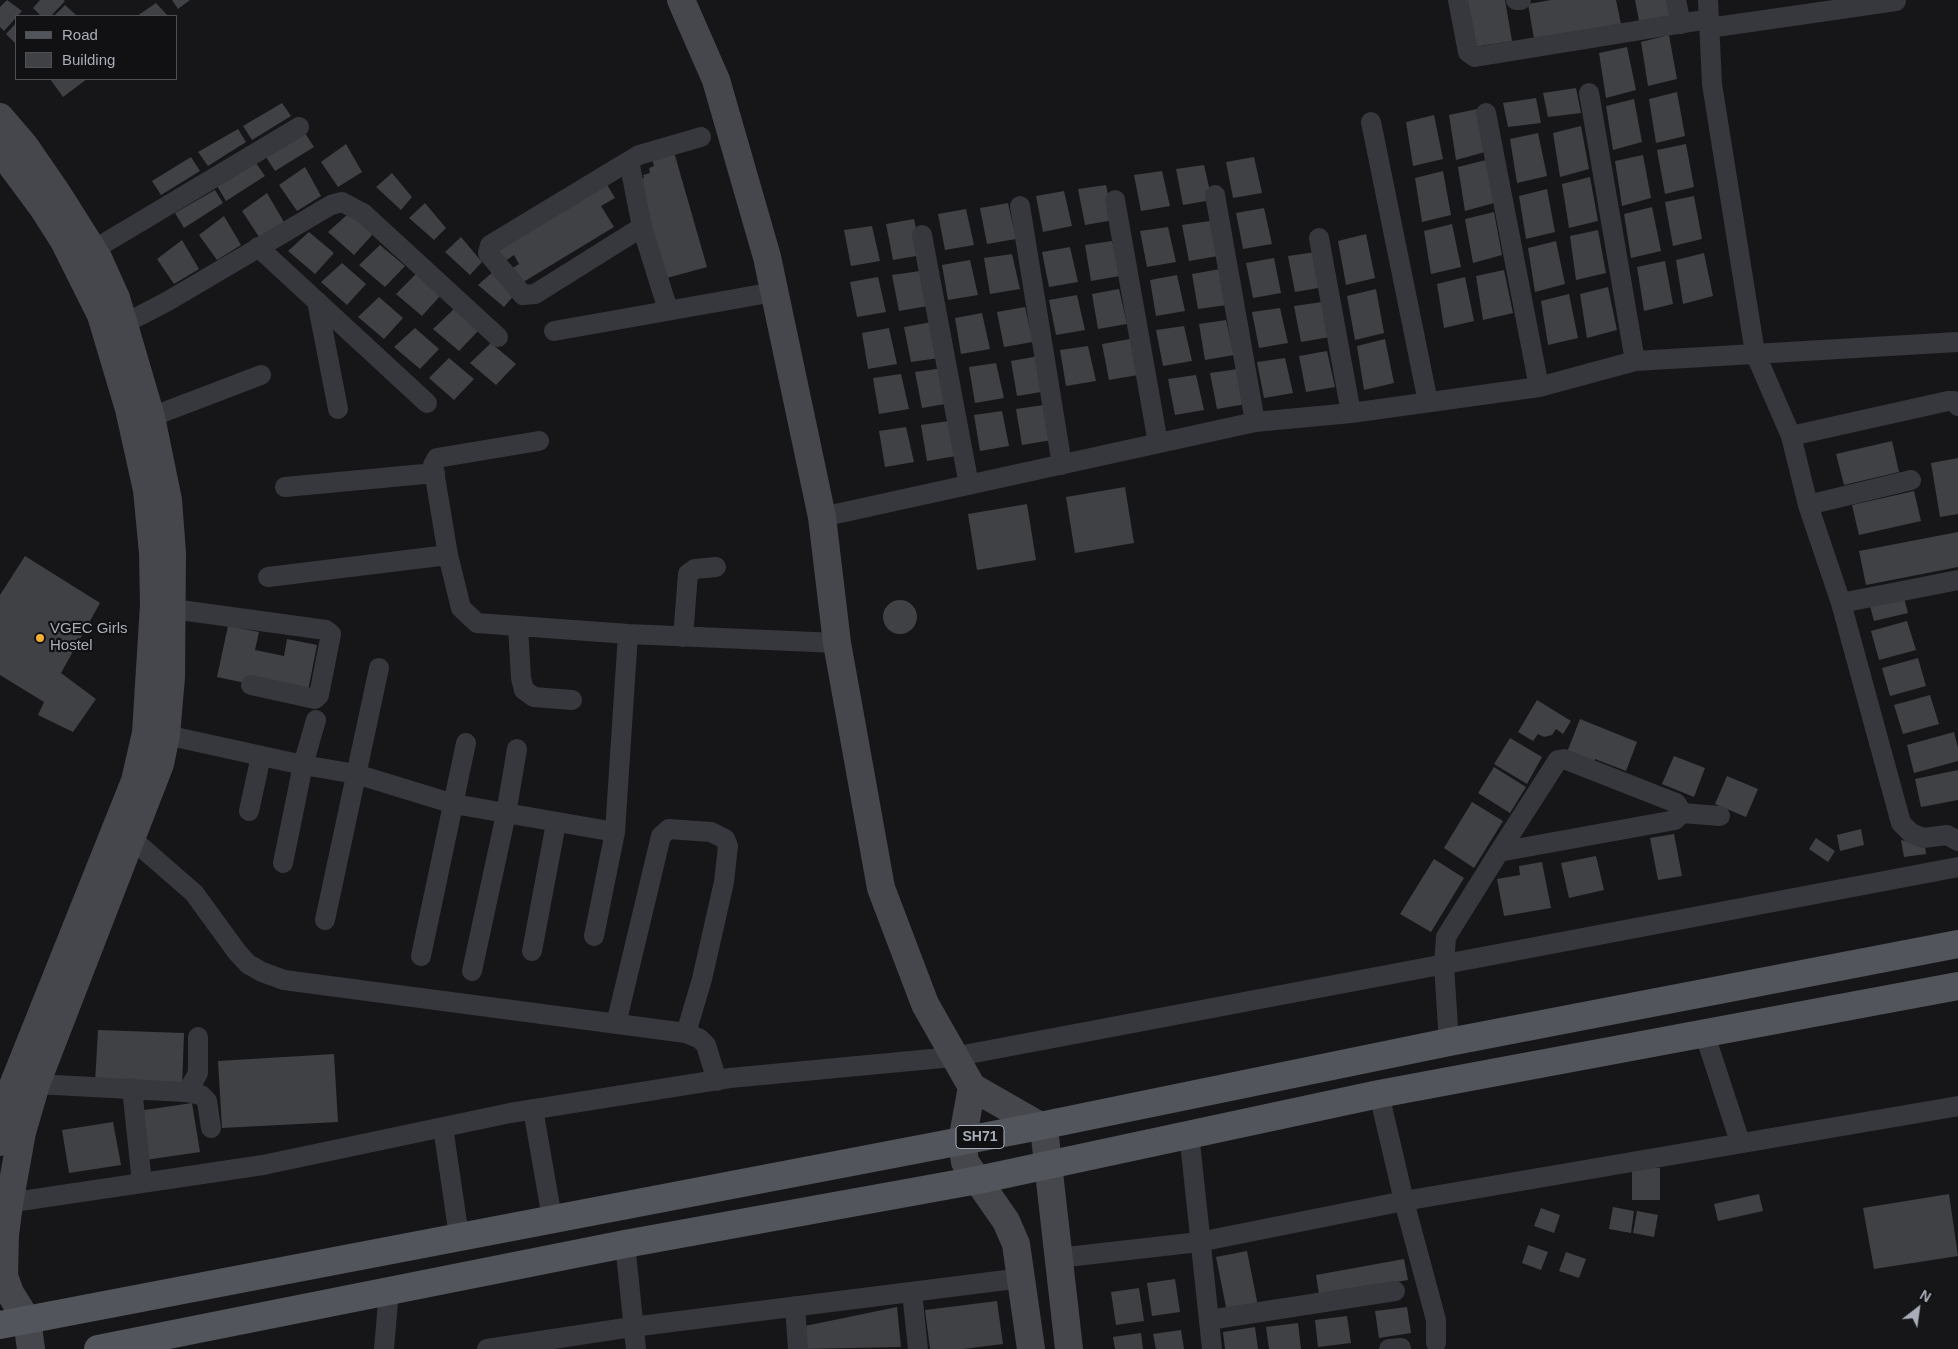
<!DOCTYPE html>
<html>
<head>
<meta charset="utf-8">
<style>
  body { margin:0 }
  #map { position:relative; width:1958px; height:1349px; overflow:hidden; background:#161618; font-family:Arial,sans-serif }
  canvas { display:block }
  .legend { position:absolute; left:15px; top:15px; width:162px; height:65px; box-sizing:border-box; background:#111113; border:1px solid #4d4f55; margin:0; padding:6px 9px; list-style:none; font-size:15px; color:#a8adb8 }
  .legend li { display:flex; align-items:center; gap:10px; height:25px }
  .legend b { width:25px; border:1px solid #4d4f55 }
  .north { position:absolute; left:1893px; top:1284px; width:50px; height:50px; -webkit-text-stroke:4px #111113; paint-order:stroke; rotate:30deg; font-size:14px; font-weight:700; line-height:20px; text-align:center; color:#a8adb8 }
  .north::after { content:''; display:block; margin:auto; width:18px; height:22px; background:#a8adb8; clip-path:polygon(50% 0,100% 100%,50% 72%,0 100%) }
</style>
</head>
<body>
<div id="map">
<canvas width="1958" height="1349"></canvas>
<ul class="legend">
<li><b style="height:6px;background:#53555c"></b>Road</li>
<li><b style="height:14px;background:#404145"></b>Building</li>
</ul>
<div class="north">N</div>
</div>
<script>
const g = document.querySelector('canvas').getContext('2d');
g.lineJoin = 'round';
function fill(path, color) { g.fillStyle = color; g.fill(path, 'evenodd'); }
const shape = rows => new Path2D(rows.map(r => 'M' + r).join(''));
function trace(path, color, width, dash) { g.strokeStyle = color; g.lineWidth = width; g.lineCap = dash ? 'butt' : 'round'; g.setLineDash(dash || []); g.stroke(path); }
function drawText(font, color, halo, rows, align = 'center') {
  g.font = font + ' Arial,sans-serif'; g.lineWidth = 4.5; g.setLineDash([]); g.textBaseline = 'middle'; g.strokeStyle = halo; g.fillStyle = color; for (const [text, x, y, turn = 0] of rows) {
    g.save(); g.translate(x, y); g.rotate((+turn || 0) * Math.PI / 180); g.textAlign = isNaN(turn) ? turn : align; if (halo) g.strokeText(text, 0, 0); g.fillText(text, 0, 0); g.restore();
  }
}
fill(shape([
  [7,0,22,11,4,31,0,27,0,7],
  [40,0,63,0,65,1,51,16,41,16,33,8],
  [172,0,190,0,178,9],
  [1466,0,1505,0,1512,41,1474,47],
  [1551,0,1616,0,1621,24,1534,39,1528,4],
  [1635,0,1672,0,1674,15,1639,21],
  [156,3,168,16,137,16],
  [65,5,77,16,54,16],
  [16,23,16,44,6,34],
  [1669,35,1677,79,1648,86,1641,42],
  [1627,47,1636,90,1606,98,1599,53],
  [50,79,87,79,63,97],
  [1576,88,1581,113,1548,117,1543,93],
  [1677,92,1685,136,1656,143,1649,99],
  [1536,98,1541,123,1508,127,1503,103],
  [1634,99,1642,142,1613,150,1606,106],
  [282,103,291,116,252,140,243,126],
  [1477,109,1485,152,1456,160,1449,115],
  [1434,115,1443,159,1413,166,1406,122],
  [1581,126,1589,169,1560,177,1553,133],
  [238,129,246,142,208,166,198,152],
  [305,133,314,147,275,171,266,157],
  [1538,133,1547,176,1517,183,1510,139],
  [346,144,362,172,338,187,321,162],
  [1686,144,1694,187,1665,194,1657,150],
  [672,145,707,267,663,279,635,180,644,178,643,175,650,173,649,168,654,166,651,155],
  [1643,155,1651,198,1622,206,1615,161],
  [191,157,200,171,161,195,152,181],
  [1254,157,1262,193,1233,198,1226,162],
  [1486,160,1494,203,1465,211,1458,167],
  [256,163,265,176,226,201,217,186],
  [1204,165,1212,200,1183,205,1176,169],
  [305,167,321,196,297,211,279,185],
  [1162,171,1170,206,1141,211,1134,175],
  [1443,171,1451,215,1422,222,1415,178],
  [392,173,412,197,401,210,376,187],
  [1590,177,1598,221,1569,228,1562,184],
  [603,178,615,198,601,206,614,227,520,284,511,269,519,264,514,255,502,263,492,246],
  [1106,185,1114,220,1085,225,1078,189],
  [1547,189,1555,232,1526,239,1519,196],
  [215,190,223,203,184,228,175,213],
  [1064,191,1072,226,1043,232,1036,196],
  [267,193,284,222,259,237,242,211],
  [1694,196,1702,239,1673,246,1665,202],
  [425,203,446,228,434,240,409,218],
  [1008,203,1016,239,987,244,980,208],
  [1652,207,1661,251,1631,258,1624,214],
  [1264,208,1272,244,1243,249,1236,213],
  [966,209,974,245,945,250,938,214],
  [1494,212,1502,255,1473,263,1465,219],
  [349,213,373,234,354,255,328,232],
  [224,216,241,245,217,260,199,235],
  [914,219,922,255,893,260,886,224],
  [1210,221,1218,256,1189,261,1182,225],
  [1452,224,1461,267,1431,274,1424,231],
  [872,226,880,261,851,266,844,230],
  [1168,227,1176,262,1147,267,1140,231],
  [1598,230,1606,273,1576,280,1570,236],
  [309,232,334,253,315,274,288,251],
  [1366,234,1375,278,1346,285,1338,241],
  [461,237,482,262,470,275,445,252],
  [182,240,199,269,174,284,157,259],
  [1112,241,1120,276,1091,281,1085,245],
  [1556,241,1565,284,1535,292,1528,248],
  [380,245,405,266,385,287,359,265],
  [1070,247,1078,282,1049,287,1042,252],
  [1316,252,1324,287,1295,292,1288,256],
  [1704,253,1713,296,1683,304,1676,260],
  [1012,254,1020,289,990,294,984,258],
  [1274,258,1281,293,1253,298,1246,263],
  [970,260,978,295,948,300,942,265],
  [1665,261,1673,304,1644,311,1637,267],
  [342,263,366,284,347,305,321,282],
  [1220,269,1227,305,1198,309,1192,274],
  [495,270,515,294,504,307,478,285],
  [1504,270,1513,313,1483,320,1476,276],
  [920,271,928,306,899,311,892,275],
  [416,274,441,295,422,316,396,294],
  [1177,275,1185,311,1156,316,1150,280],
  [878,277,886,312,857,317,850,282],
  [1465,277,1474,321,1444,328,1437,284],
  [1608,287,1617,330,1587,338,1580,294],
  [1119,289,1127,324,1098,329,1092,294],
  [1376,289,1384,333,1355,340,1347,296],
  [1569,294,1578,338,1548,345,1541,301],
  [1077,295,1085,330,1056,335,1049,300],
  [379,297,403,318,384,339,358,317],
  [1322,302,1330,337,1301,342,1294,306],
  [1025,307,1033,342,1004,347,997,312],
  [1280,308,1288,343,1259,348,1252,312],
  [454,309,479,330,459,351,433,329],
  [982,313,990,349,961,354,955,318],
  [1226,320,1234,355,1205,360,1199,324],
  [932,322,939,358,911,362,904,327],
  [1184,326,1192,361,1163,366,1156,330],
  [415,328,439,349,420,369,394,347],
  [889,328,897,364,868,369,862,333],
  [1130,339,1138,375,1109,380,1102,344],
  [1385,339,1394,383,1364,390,1357,346],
  [491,343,516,364,496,385,470,363],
  [1088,346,1096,381,1066,386,1060,350],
  [1327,351,1335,387,1306,392,1299,356],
  [1039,356,1047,391,1017,396,1011,361],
  [449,358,474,379,454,400,429,378],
  [1285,358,1293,393,1264,398,1257,362],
  [996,363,1004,398,975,403,969,367],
  [943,368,951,403,922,408,915,372],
  [1238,369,1246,404,1217,409,1210,373],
  [901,374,909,409,879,414,873,378],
  [1196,375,1204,410,1175,415,1168,379],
  [1044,405,1052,440,1022,445,1016,409],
  [1002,411,1009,446,980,451,974,415],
  [949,421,956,456,927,461,921,425],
  [906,427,914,462,885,467,879,431],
  [1892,441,1899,472,1844,485,1836,454],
  [1958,458,1958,514,1940,517,1931,463],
  [1125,487,1134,543,1075,553,1066,497],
  [1914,491,1921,521,1859,535,1852,505],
  [1027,504,1036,560,977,570,968,514],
  [1958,532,1958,567,1866,585,1859,551],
  [25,556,100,603,61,673,96,699,73,732,38,715,44,702,0,675,0,595],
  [1904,598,1908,613,1874,621,1870,606],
  '883 617a17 17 0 1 1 34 0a17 17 0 1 1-34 0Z',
  [1907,621,1916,650,1879,660,1871,631],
  [228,626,259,632,255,650,284,656,287,639,317,645,307,696,217,677],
  [1918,658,1926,686,1890,696,1882,668],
  [1930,695,1939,724,1903,734,1894,705],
  [1537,700,1571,721,1563,734,1556,729,1552,735,1544,737,1538,734,1533,741,1518,732],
  [1580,719,1637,742,1626,771,1595,759,1594,762,1567,752],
  [1954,732,1958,748,1958,761,1914,773,1907,745],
  [1510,738,1542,757,1527,784,1494,764],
  [1674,756,1705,768,1694,797,1662,784],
  [1494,767,1526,787,1510,813,1478,793],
  [1958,770,1958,800,1921,807,1915,779],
  [1727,776,1758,789,1746,817,1715,804],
  [1472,802,1503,821,1474,868,1444,848],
  [1861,829,1864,845,1840,851,1837,835],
  [1674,834,1682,876,1658,880,1650,838],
  [1816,838,1835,851,1828,862,1809,849],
  [1901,840,1925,846,1926,854,1904,857],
  [1596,856,1604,890,1569,898,1561,863],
  [1434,859,1464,878,1431,932,1400,914],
  [1542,862,1551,908,1504,916,1497,879,1520,875,1519,866],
  [98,1030,184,1033,182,1087,95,1083],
  [334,1054,338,1122,222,1128,218,1061],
  [192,1103,200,1152,145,1160,138,1111],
  [113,1122,121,1165,69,1173,62,1130],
  [1632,1168,1660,1168,1660,1200,1632,1200],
  [1759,1194,1763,1211,1718,1221,1714,1204],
  [1949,1194,1958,1256,1874,1269,1863,1208],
  [1613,1207,1634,1211,1631,1233,1609,1229],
  [1541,1208,1560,1215,1554,1233,1534,1226],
  [1637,1211,1658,1215,1654,1237,1633,1233],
  [1528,1245,1548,1252,1541,1270,1522,1263],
  [1247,1251,1258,1306,1227,1312,1216,1257],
  [1566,1252,1586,1259,1579,1278,1559,1271],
  [1404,1259,1408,1280,1319,1295,1316,1275],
  [1175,1279,1180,1312,1152,1316,1147,1283],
  [1139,1288,1144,1321,1116,1325,1111,1292],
  [997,1301,1003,1344,963,1349,930,1349,925,1310],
  [897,1307,901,1347,802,1349,800,1327],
  [1407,1307,1411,1333,1379,1338,1375,1311],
  [1347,1316,1351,1343,1318,1347,1315,1320],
  [1298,1323,1301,1349,1269,1349,1266,1327],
  [1255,1327,1258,1349,1225,1349,1223,1332],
  [1181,1330,1184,1349,1156,1349,1153,1334],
  [1141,1333,1143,1349,1115,1349,1113,1337]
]), '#404145');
trace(shape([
  [1458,0,1468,52,1475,57,1709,19],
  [1516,0,1521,0],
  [1676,0,1681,24],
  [1708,0,1712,84,1755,353,1791,436,1808,505,1841,603,1901,823,1911,833,1923,838,1947,835,1958,841],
  [1709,28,1896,1],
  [1589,93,1635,361],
  [1486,113,1539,387],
  [1371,122,1428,402],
  [629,161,490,245,488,253,523,295,535,294,642,227],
  [1215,195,1255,422],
  [1115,200,1158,443],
  [1020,206,1062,465],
  [922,235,969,485],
  [1319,238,1351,413],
  [258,247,427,403],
  [93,250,299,127],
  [317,301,338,409],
  [668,310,642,227,629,161,639,155,701,137],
  [124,324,168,301,331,205,342,202,363,213,498,337],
  [554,331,774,292],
  [151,417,261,375],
  [1791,436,1948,401,1954,401,1958,406],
  [285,487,435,473],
  [1808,505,1911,480],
  [822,517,1255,422,1351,413,1539,387,1635,361,1958,342],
  [448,555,433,465,437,458,539,441],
  [268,577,448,555,461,608,477,623,628,634,837,643],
  [1841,603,1958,580],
  [173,609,326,630,331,634,319,695,315,699,251,685],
  [518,627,521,678,524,690,534,697,572,700],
  [683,637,688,574,695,569,716,567],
  [166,735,303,765,356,774,454,804,615,832],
  [249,811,261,756],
  [1682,813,1720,816],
  [132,839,194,893,237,952,248,964,262,972,284,980,686,1033,700,1039,706,1045,717,1081],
  [283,863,303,765,316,720],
  [325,920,379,668],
  [594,936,615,832,628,634],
  [532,951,556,823],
  [421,956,466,743],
  [472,971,506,814,517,749],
  [616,1024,661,836,669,829,711,832,725,839,728,846,724,882,702,979,686,1033],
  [1705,1035,1740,1142],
  [1449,1042,1444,966,1446,937,1499,852,1558,760,1564,759,1676,803,1682,813,1675,820,1499,852],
  [36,1084,185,1092,201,1095,207,1101,211,1128],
  [132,1088,142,1183],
  [185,1092,192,1084,198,1073,198,1037],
  [1379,1094,1404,1201,1436,1320,1436,1343],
  [533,1109,552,1218],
  [443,1127,459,1236],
  [1189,1133,1212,1349],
  [0,1204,263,1165,510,1113,730,1078,953,1057,1958,867],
  [625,1244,636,1349],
  [1058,1258,1199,1242,1404,1201,1958,1106],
  [912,1292,918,1349],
  [795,1306,798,1349],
  [1209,1320,1395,1291],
  [384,1349,389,1291],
  [487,1349,632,1327,1022,1278],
  [1389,1349,1401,1348]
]), '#37383d', 20);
trace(shape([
  [681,0,716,80,767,257,822,517,837,643,881,888,925,1004,972,1087,1040,1126,1045,1137,1069,1349],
  [0,117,24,145,57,193,98,258,116,298,151,417,168,500,172,553,171,677,166,735,160,764,36,1084,22,1132,9,1204,5,1235,4,1276,10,1293,27,1320,31,1349],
  [0,150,43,208,64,241,101,315,129,409,147,490,153,553,154,605,146,733,135,781,12,1088,0,1142],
  [972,1087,962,1141,965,1162,1006,1221,1016,1244,1031,1349]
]), '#45474d', 28);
trace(shape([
  [0,1325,1040,1126,1449,1042,1958,944],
  [98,1349,625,1244,978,1180,1379,1094,1958,986]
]), '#53555c', 28);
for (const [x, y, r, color] of [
  [40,638,5,"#f2b134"]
]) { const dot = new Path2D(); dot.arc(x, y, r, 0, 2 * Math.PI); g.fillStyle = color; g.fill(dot); trace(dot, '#111113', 2); }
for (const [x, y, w] of [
  [980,1137,48]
]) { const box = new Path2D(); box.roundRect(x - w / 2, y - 11.5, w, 23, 4); g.fillStyle = '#111113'; g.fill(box); trace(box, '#a8adb8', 1); }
drawText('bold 14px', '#a8adb8', null, [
  ["SH71",980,1137]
]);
drawText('15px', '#a8adb8', '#111113', [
  ["VGEC Girls",50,629],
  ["Hostel",50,646]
], 'left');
</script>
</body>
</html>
